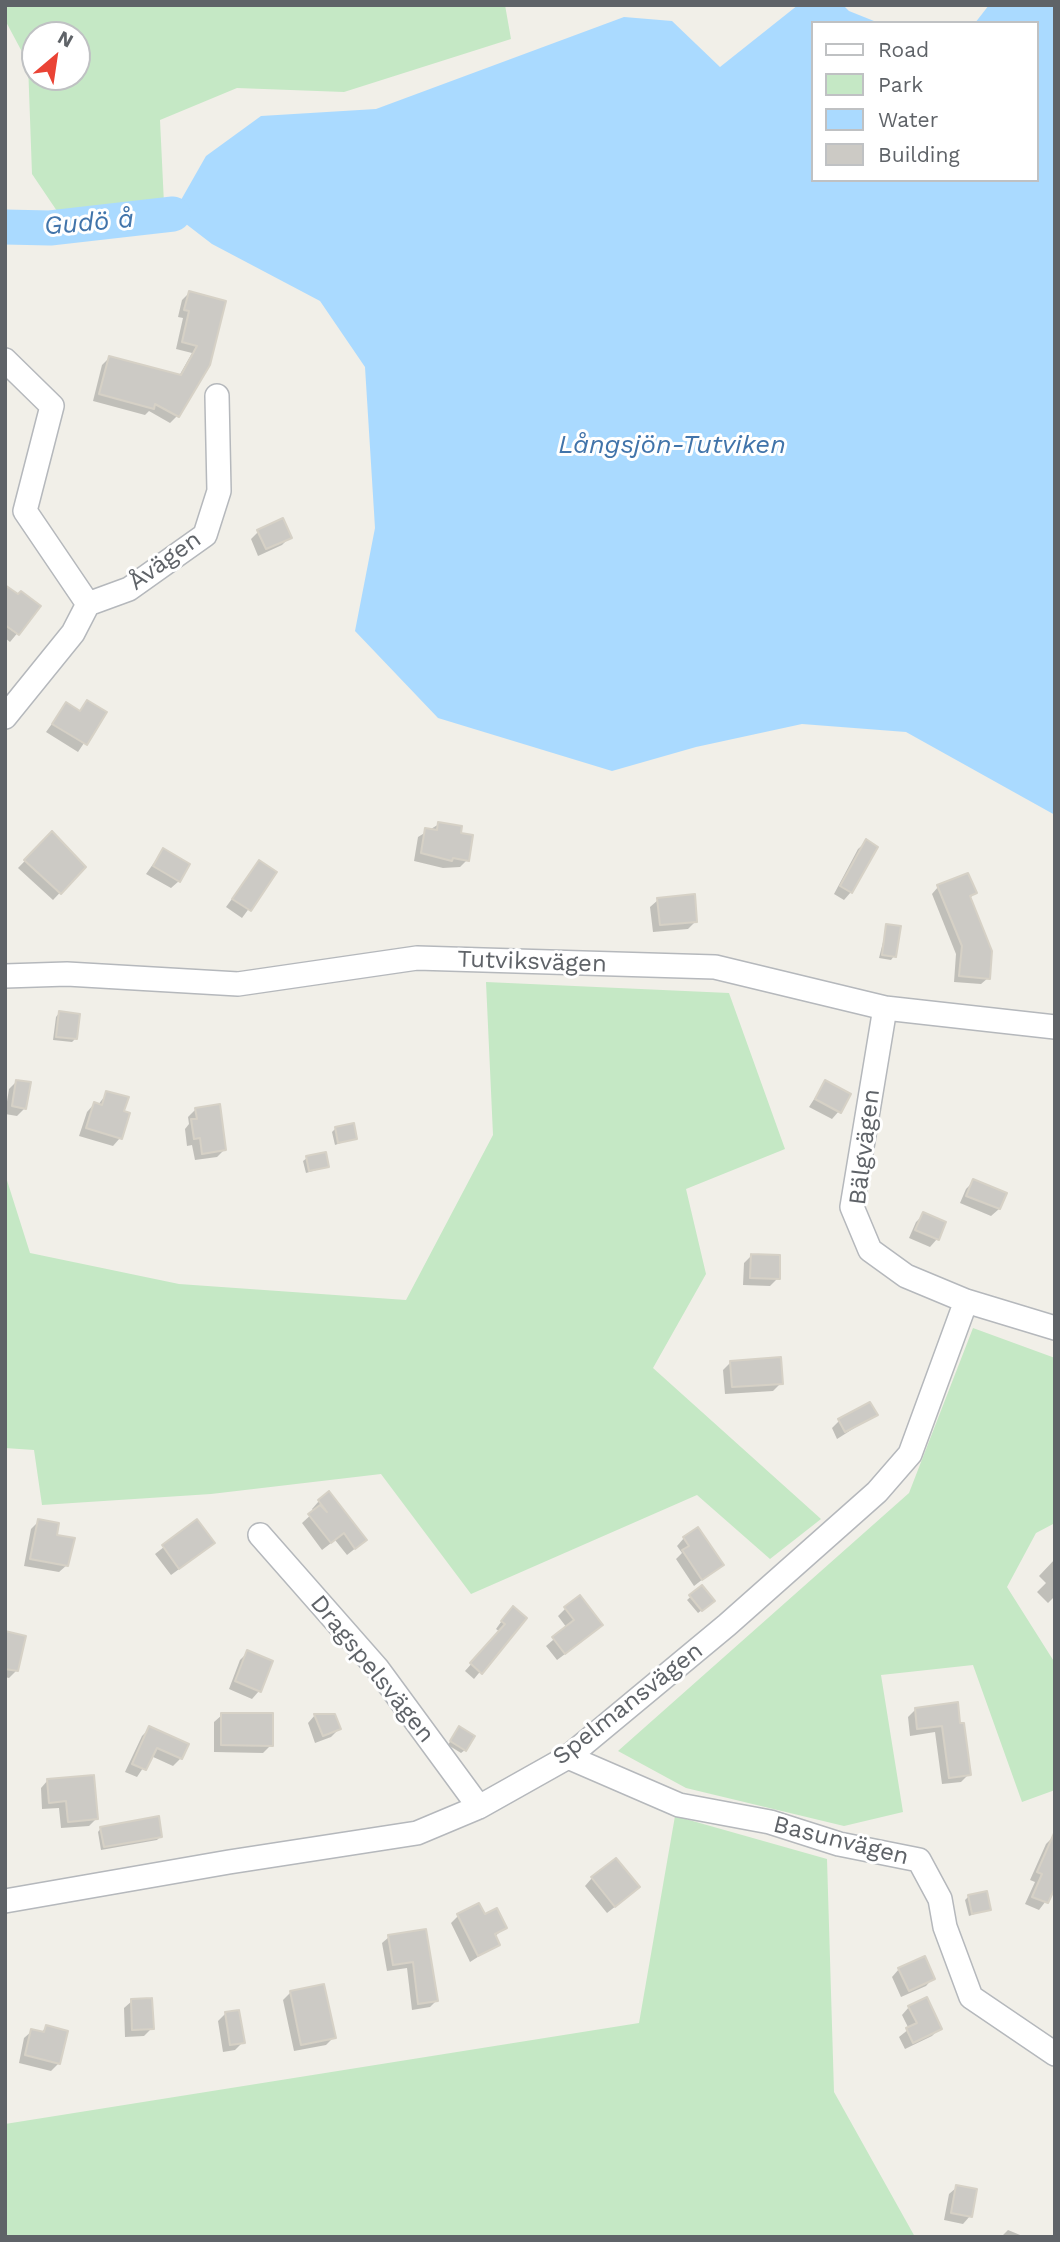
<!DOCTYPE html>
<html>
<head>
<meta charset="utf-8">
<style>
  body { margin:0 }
  #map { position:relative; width:1060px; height:2242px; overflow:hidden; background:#f1efe8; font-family:"Work Sans",sans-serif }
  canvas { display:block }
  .frame { position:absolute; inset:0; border:7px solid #5f6368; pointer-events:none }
  .legend { position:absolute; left:811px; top:21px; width:228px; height:161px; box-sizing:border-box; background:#fff; border:2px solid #bfc1c3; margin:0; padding:9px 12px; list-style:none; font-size:21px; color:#5f6368 }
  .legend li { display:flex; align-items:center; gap:14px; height:35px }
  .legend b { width:35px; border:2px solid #bfc1c3 }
  .north { position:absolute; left:21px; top:21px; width:70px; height:70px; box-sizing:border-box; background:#fff; border:2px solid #bfc1c3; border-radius:50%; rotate:29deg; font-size:19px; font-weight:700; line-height:28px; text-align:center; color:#5f6368 }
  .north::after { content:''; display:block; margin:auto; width:24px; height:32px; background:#ea4335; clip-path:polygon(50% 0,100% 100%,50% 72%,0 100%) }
</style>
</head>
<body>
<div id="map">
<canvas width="1060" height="2242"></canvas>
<div class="frame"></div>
<ul class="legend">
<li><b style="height:9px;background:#fff"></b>Road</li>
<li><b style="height:19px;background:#c5e8c5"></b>Park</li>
<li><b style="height:19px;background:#aadaff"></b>Water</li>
<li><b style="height:19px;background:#cccac5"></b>Building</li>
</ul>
<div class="north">N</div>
</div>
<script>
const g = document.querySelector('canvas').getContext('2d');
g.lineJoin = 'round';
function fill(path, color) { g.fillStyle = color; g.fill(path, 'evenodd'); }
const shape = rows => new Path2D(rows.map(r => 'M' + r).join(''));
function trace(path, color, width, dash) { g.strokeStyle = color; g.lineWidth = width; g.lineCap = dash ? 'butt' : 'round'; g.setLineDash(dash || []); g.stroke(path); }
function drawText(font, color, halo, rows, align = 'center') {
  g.font = font + ' "Work Sans",sans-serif'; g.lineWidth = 6; g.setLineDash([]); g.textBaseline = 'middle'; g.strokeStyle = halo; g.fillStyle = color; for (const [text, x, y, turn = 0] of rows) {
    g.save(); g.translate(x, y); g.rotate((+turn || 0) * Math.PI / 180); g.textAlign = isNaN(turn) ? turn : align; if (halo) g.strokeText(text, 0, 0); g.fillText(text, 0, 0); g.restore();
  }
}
fill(shape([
  [5,5,505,5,511,39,344,92,237,88,160,120,164,204,59,214,32,174,28,63,5,20],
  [35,35,77,35,77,77,35,77],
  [486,982,729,993,785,1149,686,1189,706,1274,653,1368,821,1519,770,1559,697,1495,471,1594,381,1474,211,1494,42,1505,34,1450,5,1448,5,1174,30,1253,179,1284,406,1300,493,1135],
  [973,1328,1055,1358,1055,1523,1036,1533,1007,1587,1055,1663,1055,1790,1022,1802,973,1665,881,1675,903,1812,844,1826,686,1788,618,1751,909,1493],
  [675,1816,827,1859,834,2092,915,2237,5,2237,5,2124,639,2023]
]), '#c5e8c5');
fill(shape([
  [798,5,843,5,849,11,879,23,813,23,813,180,1037,180,1037,23,975,23,989,5,1055,5,1055,815,906,732,802,724,696,747,612,771,438,718,355,631,375,528,365,367,320,301,212,244,173,214,206,156,261,116,376,109,624,17,672,21,720,67]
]), '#aadaff');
fill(shape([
  [189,293,223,302,177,416,170,423,149,411,145,415,93,401,102,365,109,358,179,376,192,353,176,349,183,318,178,317,182,300],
  [258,532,290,537,282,545,258,556,251,539],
  [5,594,39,607,10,642,5,638],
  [87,702,104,713,78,752,46,732,66,704,78,712],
  [439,824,459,835,467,860,460,867,443,868,414,861,418,837],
  [52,833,84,867,53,900,18,868],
  [866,842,851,892,844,900,834,894,858,849],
  [163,850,179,881,171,888,146,874],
  [259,862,275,873,242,918,226,907],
  [938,887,975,893,969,899,988,978,981,984,954,982,956,954,932,894],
  [658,900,696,921,688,929,653,932,650,907],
  [887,926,894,956,891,960,879,958],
  [59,1013,75,1039,72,1042,53,1040,56,1017],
  [17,1081,25,1108,17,1116,5,1114,9,1089],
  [825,1082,839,1111,832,1119,809,1107],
  [107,1093,122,1113,120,1138,113,1146,79,1136,87,1112,94,1104,98,1105],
  [196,1109,224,1150,217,1157,195,1160,192,1145,187,1146,185,1129,189,1124,188,1117],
  [336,1128,355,1138,335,1145,332,1132],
  [307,1158,327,1167,306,1173,303,1161],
  [974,1181,1005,1194,999,1209,991,1216,960,1203,966,1189],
  [923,1215,937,1239,930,1247,909,1238,916,1222],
  [751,1256,778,1278,770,1286,743,1285,744,1263],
  [731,1362,781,1383,773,1391,725,1394,723,1370],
  [875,1415,837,1439,832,1428,839,1421],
  [319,1501,357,1547,347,1555,335,1540,322,1550,302,1523,314,1512,312,1509],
  [39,1521,55,1537,67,1565,59,1572,24,1566,31,1529],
  [197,1521,205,1550,171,1575,155,1554],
  [684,1538,721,1565,694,1586,676,1559,682,1553,677,1546],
  [1055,1559,1055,1596,1048,1603,1037,1592,1046,1583,1039,1576],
  [702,1587,710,1604,698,1613,687,1600],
  [565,1609,593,1633,557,1660,546,1646,567,1628,558,1616],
  [506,1615,524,1618,474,1679,465,1671,500,1632,496,1629],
  [5,1633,17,1670,9,1678,5,1677],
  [248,1652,259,1691,252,1699,229,1689,240,1660],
  [956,1704,969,1774,961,1782,942,1784,935,1732,910,1736,908,1717,915,1710],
  [222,1715,271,1745,263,1753,214,1752,214,1722],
  [315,1715,339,1729,331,1737,315,1743,308,1723],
  [150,1728,181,1758,173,1766,151,1756,137,1777,125,1772,142,1736],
  [456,1732,465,1750,461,1753,448,1745],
  [48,1780,96,1819,89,1826,61,1828,59,1808,42,1809,41,1788],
  [101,1828,161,1836,157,1840,101,1850,98,1832],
  [1054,1836,1055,1889,1039,1910,1025,1904,1035,1882,1030,1880,1046,1844],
  [592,1878,630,1895,607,1913,585,1886],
  [968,1897,989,1909,969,1916,965,1900],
  [458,1916,484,1917,505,1928,494,1937,498,1944,470,1962,451,1923],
  [424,1931,436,2001,430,2007,412,2010,407,1968,387,1971,382,1943,389,1937],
  [899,1969,933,1978,926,1986,901,1997,892,1977],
  [291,1992,334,2037,326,2045,294,2051,283,2000],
  [132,2001,152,2028,144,2036,125,2037,124,2008],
  [909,2007,940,2028,932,2036,905,2049,899,2037,909,2029,902,2015],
  [225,2014,243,2042,235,2050,223,2052,218,2021],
  [46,2027,59,2063,51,2071,19,2063,24,2038,32,2031,41,2033],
  [957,2187,970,2216,963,2224,944,2220,949,2194],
  [1008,2230,1025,2237,1001,2237]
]), '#0003');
trace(shape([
  [5,227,50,228,173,214]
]), '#aadaff', 35);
const building = shape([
  [189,291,226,301,210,365,179,417,155,404,154,409,99,394,109,356,181,375,197,346,182,342,189,311,184,310,189,291],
  [283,518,292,538,266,549,257,530,283,518],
  [5,585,18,594,21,591,41,606,19,635,5,625,5,585],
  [87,700,107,712,87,745,52,724,66,702,80,711,87,700],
  [438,822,462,826,461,833,473,835,469,861,453,858,452,861,421,853,425,828,437,830,438,822],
  [52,831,86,867,61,894,24,860,52,831],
  [866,839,878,847,852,893,840,886,866,839],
  [163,848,190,864,180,882,153,866,163,848],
  [259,860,277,872,251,911,232,899,259,860],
  [968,873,977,893,970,896,992,951,990,979,959,976,962,946,937,885,968,873],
  [695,894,697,922,660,925,657,898,695,894],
  [886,924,901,926,896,957,882,955,886,924],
  [59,1011,80,1014,77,1039,56,1037,59,1011],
  [16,1080,31,1082,26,1109,12,1106,16,1080],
  [825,1080,851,1094,841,1113,815,1099,825,1080],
  [106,1091,129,1097,124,1111,130,1113,122,1139,86,1128,94,1102,102,1105,106,1091],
  [220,1104,226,1150,202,1154,200,1138,194,1139,191,1119,197,1119,195,1108,220,1104],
  [354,1123,357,1139,338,1143,335,1127,354,1123],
  [326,1152,329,1167,309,1171,306,1156,326,1152],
  [973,1179,1007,1193,1000,1209,966,1196,973,1179],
  [923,1212,946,1222,939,1240,915,1230,923,1212],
  [751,1254,780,1255,780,1279,750,1278,751,1254],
  [781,1357,783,1384,732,1387,730,1361,781,1357],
  [870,1402,878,1415,845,1432,838,1419,870,1402],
  [329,1491,367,1540,355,1549,344,1533,331,1543,308,1514,320,1505,327,1512,318,1500,329,1491],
  [38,1519,59,1523,57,1535,75,1538,68,1566,30,1559,38,1519],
  [197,1519,215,1543,179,1569,162,1545,197,1519],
  [698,1527,724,1565,702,1580,682,1550,689,1546,683,1537,698,1527],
  [702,1585,715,1601,702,1611,689,1595,702,1585],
  [580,1595,603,1625,565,1654,552,1637,574,1620,564,1607,580,1595],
  [513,1606,527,1618,482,1674,470,1663,505,1624,501,1621,513,1606],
  [5,1631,26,1636,18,1671,5,1669,5,1631],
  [247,1650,273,1661,261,1692,235,1681,247,1650],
  [958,1702,960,1723,964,1723,971,1775,949,1778,942,1726,917,1729,915,1708,958,1702],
  [221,1713,273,1713,273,1746,221,1745,221,1713],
  [314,1714,335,1714,341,1729,323,1736,314,1714],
  [149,1726,189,1744,182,1759,157,1748,146,1770,132,1764,149,1726],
  [459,1726,475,1736,466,1751,450,1741,459,1726],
  [94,1775,98,1819,68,1822,66,1801,49,1803,47,1779,94,1775],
  [159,1816,162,1837,104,1847,100,1827,159,1816],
  [1055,1831,1055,1888,1048,1903,1032,1897,1042,1874,1037,1872,1055,1831],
  [616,1858,640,1887,615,1907,591,1877,616,1858],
  [987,1891,991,1910,972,1914,968,1895,987,1891],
  [479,1903,485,1914,497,1908,507,1928,495,1934,500,1945,478,1956,457,1914,479,1903],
  [426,1929,438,2001,418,2004,413,1962,393,1965,388,1935,426,1929],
  [925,1956,935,1979,909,1991,898,1968,925,1956],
  [324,1984,336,2038,301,2045,290,1991,324,1984],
  [927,1997,942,2029,913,2043,906,2028,917,2023,908,2006,927,1997],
  [152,1998,154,2029,132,2030,131,1999,152,1998],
  [239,2010,245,2043,230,2045,225,2012,239,2010],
  [46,2025,68,2031,60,2064,25,2055,31,2029,44,2032,46,2025],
  [956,2185,977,2189,972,2217,951,2213,956,2185]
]);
fill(building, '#cccac5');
trace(building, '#d6d1c6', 2);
const street = shape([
  [5,360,52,406,25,511,88,604],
  [5,717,73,633,88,604,129,589,205,535,219,491,217,396],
  [5,976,67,974,238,984,417,958,715,967,885,1008,1055,1027],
  [885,1008,852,1207,870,1250,906,1276,966,1301,1055,1328],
  [260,1535,377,1668,479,1807],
  [568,1757,679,1805,770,1822,839,1844,919,1860,940,1899,945,1927,971,1997,1055,2054],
  [5,1901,229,1862,417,1833,479,1807,568,1757,727,1625,877,1492,910,1454,966,1301]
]);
trace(street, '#b5b8bc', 26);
trace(street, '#fff', 23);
drawText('24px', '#5f6368', '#fff', [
  ["Åvägen",165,561,-36],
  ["Tutviksvägen",532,962,2],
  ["Bälgvägen",865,1147,-83],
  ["Dragspelsvägen",372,1669,51],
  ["Spelmansvägen",628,1704,-38],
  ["Basunvägen",841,1841,14]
]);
drawText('italic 26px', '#4174aa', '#fff', [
  ["Gudö å",89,223,-5],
  ["Långsjön-Tutviken",672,445]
]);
</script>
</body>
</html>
